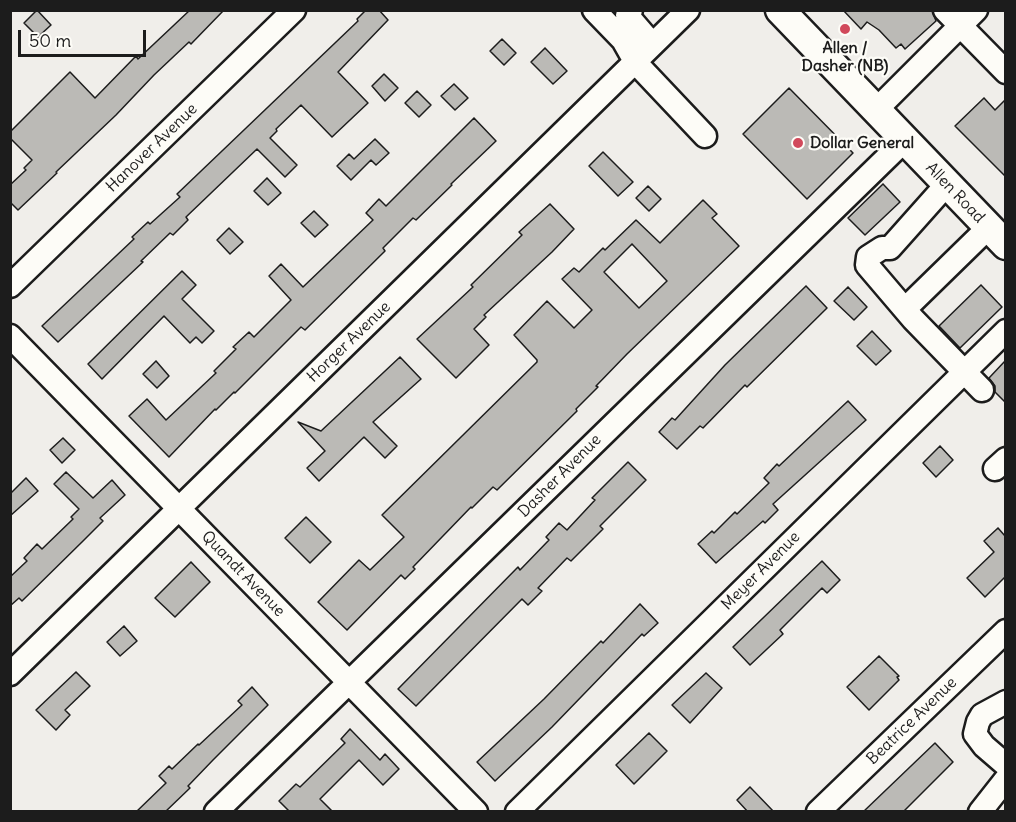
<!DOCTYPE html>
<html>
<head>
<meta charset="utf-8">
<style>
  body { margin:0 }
  #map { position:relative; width:1016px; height:822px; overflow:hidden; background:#f0eeea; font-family:Delius,sans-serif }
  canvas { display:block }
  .frame { position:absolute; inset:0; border:12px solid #1c1c1c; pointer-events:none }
  .scale { position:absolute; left:18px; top:30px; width:128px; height:27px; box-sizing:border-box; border:3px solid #1c1c1c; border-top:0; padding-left:8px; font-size:18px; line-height:21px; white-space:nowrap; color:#1c1c1c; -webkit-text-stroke:4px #fdfcf7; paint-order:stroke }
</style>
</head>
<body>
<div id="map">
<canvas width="1016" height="822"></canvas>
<div class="frame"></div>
<div class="scale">50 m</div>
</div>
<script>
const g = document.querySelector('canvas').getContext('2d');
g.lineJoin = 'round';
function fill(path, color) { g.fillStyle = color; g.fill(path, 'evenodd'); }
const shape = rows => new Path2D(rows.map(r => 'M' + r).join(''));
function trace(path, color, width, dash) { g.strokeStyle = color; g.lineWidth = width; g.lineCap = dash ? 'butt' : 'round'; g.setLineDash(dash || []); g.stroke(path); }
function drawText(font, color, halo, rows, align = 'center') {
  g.font = font + ' Delius,sans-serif'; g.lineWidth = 4.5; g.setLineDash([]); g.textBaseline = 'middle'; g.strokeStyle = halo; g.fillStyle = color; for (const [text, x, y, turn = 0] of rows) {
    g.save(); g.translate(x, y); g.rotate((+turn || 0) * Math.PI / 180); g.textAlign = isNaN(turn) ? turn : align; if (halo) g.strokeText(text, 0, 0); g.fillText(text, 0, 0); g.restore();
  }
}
const building = shape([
  [37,10,51,25,38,37,24,23,37,10],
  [190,10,224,10,191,44,189,42,154,75,116,115,56,172,57,173,18,210,10,202,10,185,26,170,24,168,32,160,10,138,10,132,70,72,95,98,136,56,138,59,190,10],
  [366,10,379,10,388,20,338,72,368,103,332,137,301,105,276,129,277,131,270,138,297,165,285,177,257,149,186,217,188,220,173,235,170,233,141,261,143,262,58,342,42,326,134,239,132,237,148,222,150,224,180,197,177,194,358,21,357,19,366,10],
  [843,10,932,10,936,21,905,49,901,44,896,48,879,30,867,22,861,29,843,10],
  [502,39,516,53,504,65,490,51,502,39],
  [545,48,567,71,553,84,531,62,545,48],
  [384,74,398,88,385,101,372,86,384,74],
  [454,84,468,98,455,110,441,96,454,84],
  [789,88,853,153,807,199,743,134,789,88],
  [417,91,431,105,419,117,405,103,417,91],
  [984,98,995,110,1005,100,1005,176,955,126,984,98],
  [474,118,496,141,451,184,452,185,416,220,413,218,383,248,385,251,305,330,301,327,235,393,234,392,216,410,215,409,169,457,129,416,147,399,166,420,216,373,214,371,236,349,233,347,249,332,254,337,291,300,269,276,281,264,303,287,373,220,366,213,379,199,386,206,474,118],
  [375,139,389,153,376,165,371,160,351,180,337,166,349,154,354,159,375,139],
  [603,152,633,182,618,196,589,166,603,152],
  [267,178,281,193,268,205,254,191,267,178],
  [883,184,900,202,865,235,848,218,883,184],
  [648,186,661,199,649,211,636,198,648,186],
  [703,200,717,214,712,218,739,246,627,354,596,386,598,387,576,409,577,411,497,490,493,487,472,508,471,507,413,567,415,569,405,579,401,575,347,630,318,602,359,560,370,570,404,537,382,515,537,362,537,360,514,335,547,301,574,328,592,310,562,279,574,268,579,272,603,248,605,250,636,220,660,243,703,200],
  [632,244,667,281,639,308,604,272,632,244],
  [550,204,574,229,552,252,484,315,486,317,474,329,489,345,456,378,417,339,473,287,471,285,522,235,519,232,550,204],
  [314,211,328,225,315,237,301,223,314,211],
  [229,228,243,242,230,254,217,240,229,228],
  [182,271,196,285,182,299,214,331,202,343,196,337,190,343,164,316,102,379,88,364,182,271],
  [981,285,1002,307,960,348,939,326,981,285],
  [806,286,827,308,747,387,745,385,703,428,700,426,677,449,659,432,672,418,675,420,725,365,806,286],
  [848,287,867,307,854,320,834,301,848,287],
  [872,331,891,351,876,365,857,346,872,331],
  [400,357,421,379,373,422,397,446,385,458,364,437,319,481,307,468,325,451,298,422,321,431,400,357],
  [156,361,169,376,157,388,143,374,156,361],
  [1005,361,1005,402,995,392,995,386,989,378,1005,361],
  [848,401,866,420,773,504,778,510,765,523,763,521,716,563,698,544,712,531,714,533,735,512,737,514,769,483,764,478,777,464,779,466,848,401],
  [63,438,75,450,62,463,50,450,63,438],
  [940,446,953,460,936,477,923,463,940,446],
  [628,462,646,480,600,526,603,529,571,561,567,558,538,588,542,591,528,605,522,599,416,706,398,689,518,567,520,570,549,540,546,537,559,523,567,530,595,500,592,498,628,462],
  [66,472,93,498,112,480,125,495,100,518,103,521,83,541,22,601,19,598,10,606,10,577,27,561,24,558,37,544,42,549,73,519,71,517,79,509,54,484,66,472],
  [26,478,38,491,10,516,10,494,26,478],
  [306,517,331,542,310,563,285,538,306,517],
  [998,528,1005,536,1005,577,985,597,967,578,994,552,984,541,998,528],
  [822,561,840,580,827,593,822,588,780,630,783,634,750,665,733,647,822,561],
  [191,562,210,582,175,617,155,598,191,562],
  [640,604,658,623,644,636,642,634,552,727,495,781,477,762,544,699,601,641,603,643,640,604],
  [124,626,137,641,120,656,107,642,124,626],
  [879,656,899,676,897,677,899,680,869,710,847,687,879,656],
  [76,672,90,686,65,710,70,715,56,730,36,710,76,672],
  [706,673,722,688,690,723,672,705,706,673],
  [252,687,268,705,213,760,188,786,190,788,165,812,136,812,166,783,159,776,169,766,172,769,198,744,199,745,242,705,238,701,252,687],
  [350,729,380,760,385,754,399,769,383,785,359,760,320,799,333,812,290,812,279,801,296,784,300,787,345,743,341,739,350,729],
  [649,733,667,751,634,784,616,765,649,733],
  [935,743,953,762,903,812,863,812,935,743],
  [750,787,774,812,748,812,737,800,750,787]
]);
fill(building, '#bbbab6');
trace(building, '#1c1c1c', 1.5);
const minor = shape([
  [594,10,623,40,636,63,705,136],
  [631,10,627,15,652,44],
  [945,10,1006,72],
  [875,111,976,10],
  [947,184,890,248,882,248,868,257,867,265,913,319,982,390],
  [10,286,294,10],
  [905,309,989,227],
  [10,336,476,812],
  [995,469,1006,459],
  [10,674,688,10],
  [1006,702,982,715,978,722,975,734,984,746,1006,765],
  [216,812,904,141],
  [517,812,1006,331],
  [818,812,1006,631],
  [980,812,1006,779]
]);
const major = shape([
  [780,10,1006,245]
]);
trace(minor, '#1c1c1c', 27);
trace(major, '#1c1c1c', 33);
trace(minor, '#fdfcf7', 22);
trace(major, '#fdfcf7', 28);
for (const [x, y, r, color] of [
  [845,29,6,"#d1495b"],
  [798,143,6,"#d1495b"]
]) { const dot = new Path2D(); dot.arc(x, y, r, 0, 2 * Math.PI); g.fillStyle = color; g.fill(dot); trace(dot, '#fdfcf7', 2); }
drawText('bold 16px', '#1c1c1c', '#fdfcf7', [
  ["Allen /",845,48],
  ["Dasher (NB)",845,66],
  ["Dollar General",810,143,"left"]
]);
drawText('16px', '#1c1c1c', '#fdfcf7', [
  ["Hanover Avenue",152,148,-44],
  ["Allen Road",955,193,46],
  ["Horger Avenue",349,342,-44],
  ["Dasher Avenue",560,476,-45],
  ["Meyer Avenue",761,571,-45],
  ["Quandt Avenue",243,574,46],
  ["Beatrice Avenue",912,721,-44]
]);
</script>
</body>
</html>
